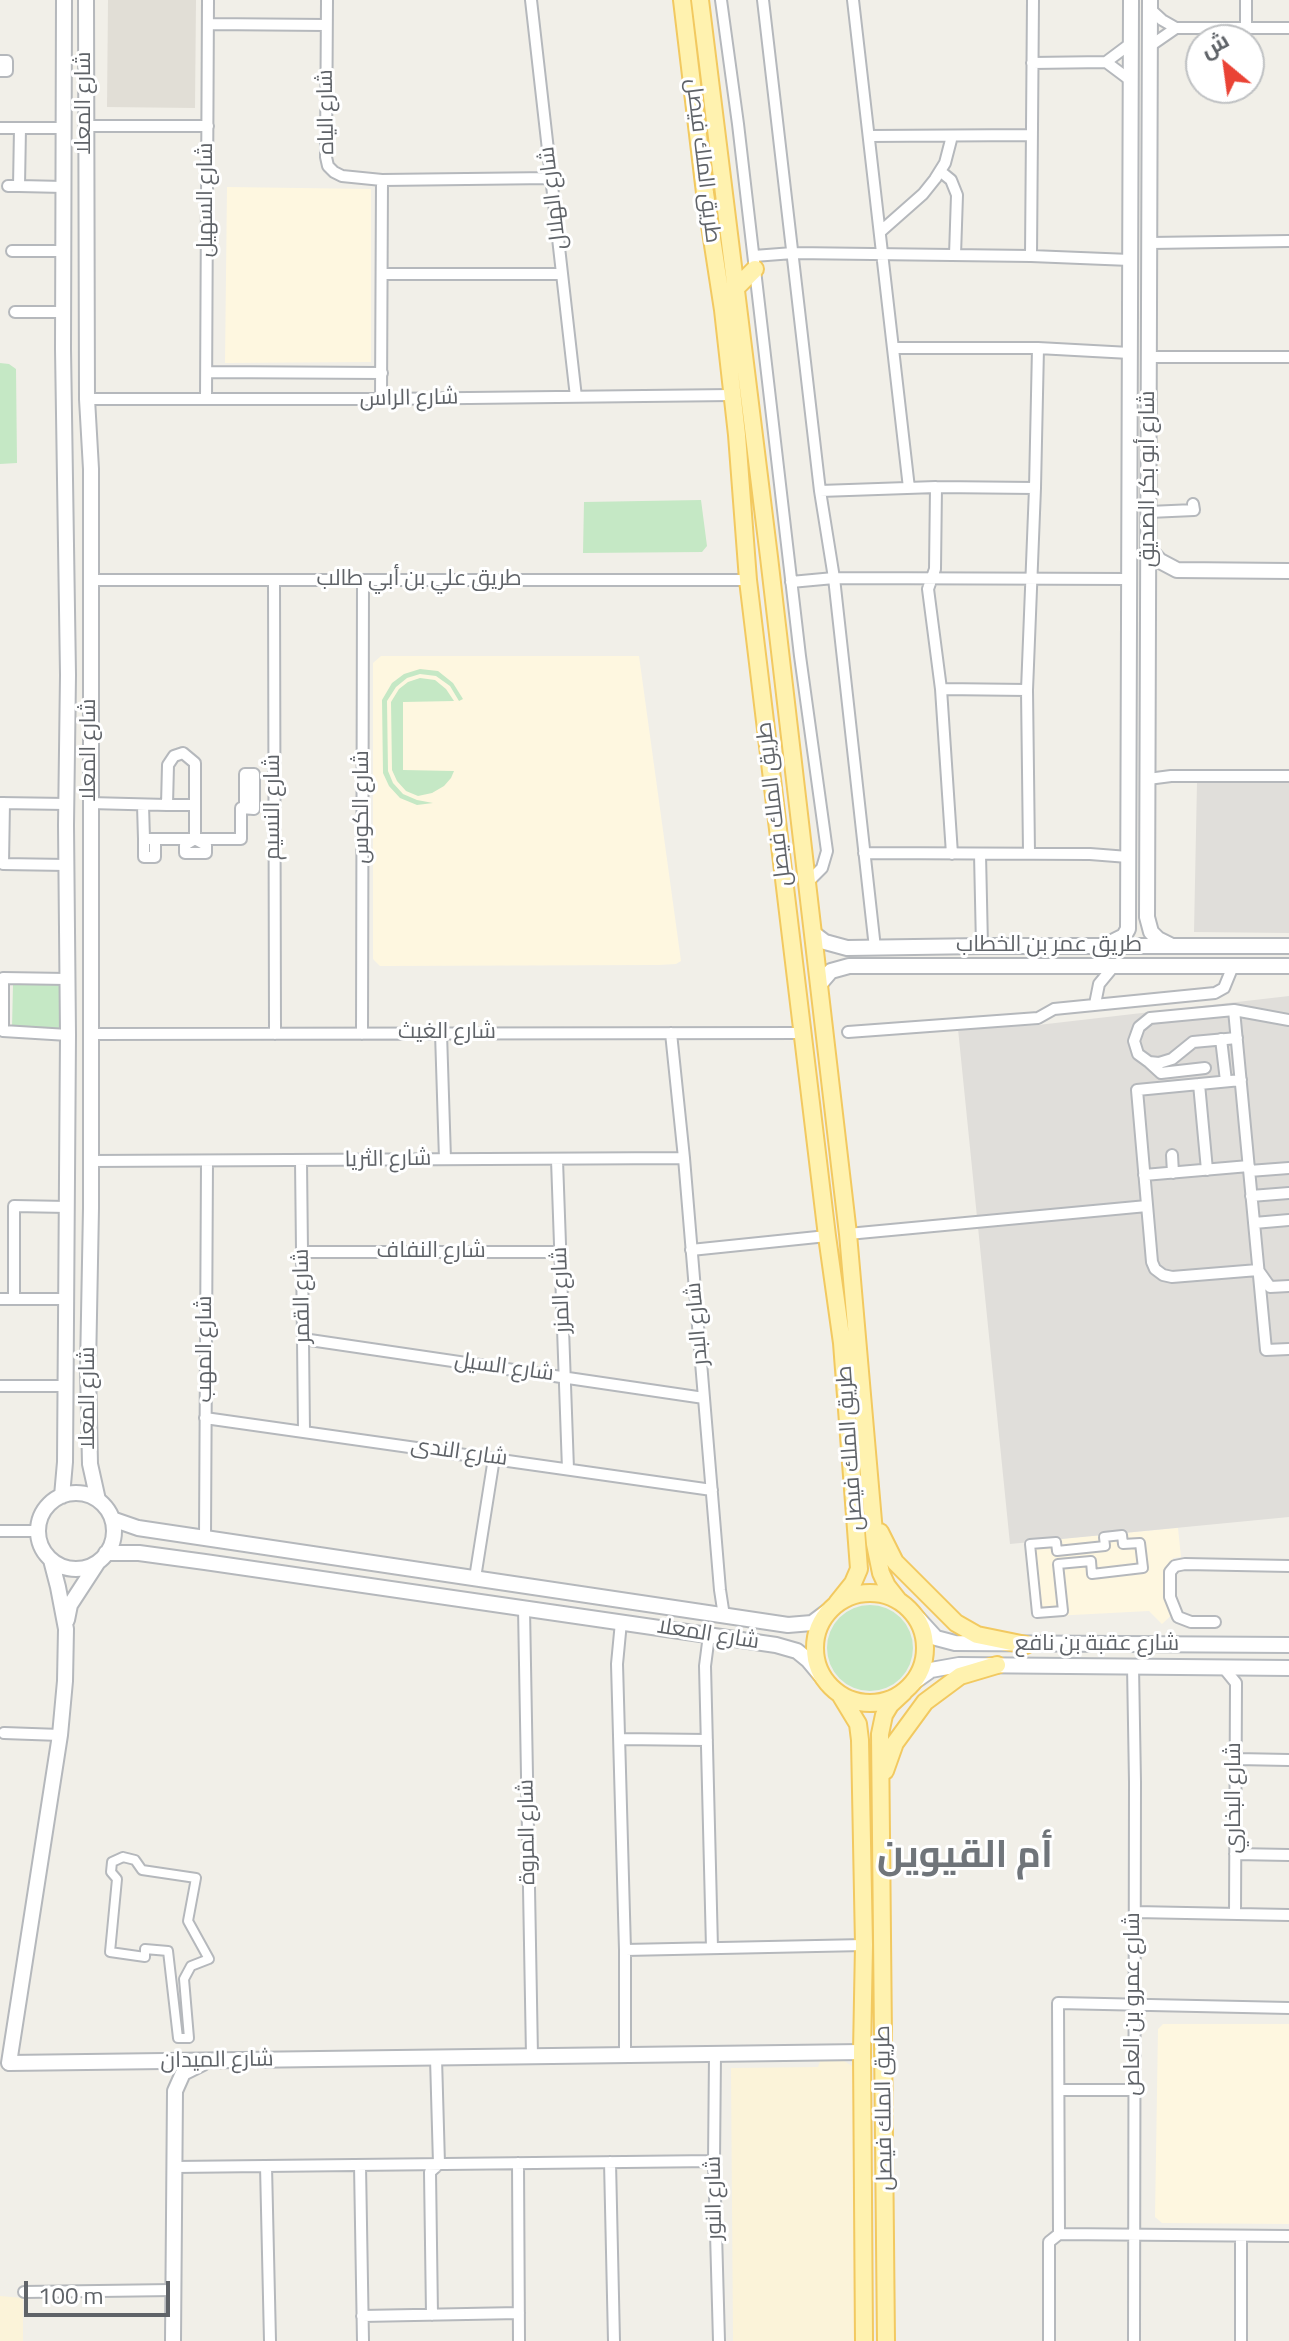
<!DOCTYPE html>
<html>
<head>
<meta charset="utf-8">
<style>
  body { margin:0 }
  #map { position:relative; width:1289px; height:2341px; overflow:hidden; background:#f1efe8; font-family:"Titillium Web",Cairo,sans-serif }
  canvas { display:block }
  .north { position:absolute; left:1185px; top:24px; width:80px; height:80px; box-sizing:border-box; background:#fff; border:2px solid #bfc1c3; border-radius:50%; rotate:331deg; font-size:22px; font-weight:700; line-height:32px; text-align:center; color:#5f6368 }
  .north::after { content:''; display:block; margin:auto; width:28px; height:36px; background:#ea4335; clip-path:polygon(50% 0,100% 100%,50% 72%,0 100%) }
  .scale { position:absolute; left:24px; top:2281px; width:146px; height:36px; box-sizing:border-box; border:4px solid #5f6368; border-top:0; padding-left:10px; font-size:24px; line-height:28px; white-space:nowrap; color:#5f6368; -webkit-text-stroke:6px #fff; paint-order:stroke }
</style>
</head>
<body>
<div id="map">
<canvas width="1289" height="2341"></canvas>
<div class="north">ش</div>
<div class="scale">100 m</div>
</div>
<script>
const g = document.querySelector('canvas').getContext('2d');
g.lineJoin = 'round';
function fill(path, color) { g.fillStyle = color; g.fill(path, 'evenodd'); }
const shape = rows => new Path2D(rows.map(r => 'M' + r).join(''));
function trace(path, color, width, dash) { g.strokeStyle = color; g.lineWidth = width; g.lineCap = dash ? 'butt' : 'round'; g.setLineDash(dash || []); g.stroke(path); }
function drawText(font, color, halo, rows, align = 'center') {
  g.font = font + ' "Titillium Web",Cairo,sans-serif'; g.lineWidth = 6; g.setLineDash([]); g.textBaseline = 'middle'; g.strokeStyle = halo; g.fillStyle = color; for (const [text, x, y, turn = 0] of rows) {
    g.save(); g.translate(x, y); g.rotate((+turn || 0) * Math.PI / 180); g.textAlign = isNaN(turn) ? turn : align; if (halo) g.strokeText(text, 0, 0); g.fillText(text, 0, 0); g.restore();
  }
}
fill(shape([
  [227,187,371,189,371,362,225,363],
  [381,656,639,656,681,961,676,964,659,965,380,966,373,959,373,663],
  [1178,1528,1181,1557,1173,1558,1176,1611,1162,1624,1149,1611,1034,1617,1027,1542],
  [1163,2024,1289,2024,1289,2224,1162,2223,1155,2217,1158,2029]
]), '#fef7e0');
fill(shape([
  [1197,782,1289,783,1289,933,1194,932],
  [1289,996,1289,1517,1010,1544,958,1029,1038,1025]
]), '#e0deda');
fill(shape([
  [108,0,196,0,195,108,107,107]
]), '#e1ded6');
fill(shape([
  [0,363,9,364,16,369,17,463,0,464],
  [701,500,707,546,702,552,583,553,584,502],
  [420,669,438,671,453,683,463,699,459,701,450,686,436,676,420,674,407,678,396,687,387,701,388,771,393,783,403,794,417,800,433,803,417,805,400,798,389,786,383,773,382,700,392,683,404,674],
  [420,678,435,680,446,689,454,701,403,702,403,770,454,771,451,778,444,786,432,793,418,796,406,791,397,781,392,770,391,702,399,689,408,682],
  [13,984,60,985,59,1029,12,1028],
  '827 1648a43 43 0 1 1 86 0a43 43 0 1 1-86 0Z'
]), '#c5e8c5');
fill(shape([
  [822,2056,838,2057,852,2066,857,2081,858,2341,733,2341,731,2068,818,2067],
  [0,2296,23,2298,23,2341,0,2341]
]), '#fbf3d9');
const pedestrian = shape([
  [1122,1535,1123,1544,1140,1543,1143,1568,1092,1574,1091,1561,1058,1564,1063,1611,1037,1613,1030,1544,1056,1542,1057,1551,1105,1546,1104,1537,1122,1535],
  [123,1857,135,1860,142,1870,196,1878,188,1921,209,1959,191,1966,184,1979,189,2038,178,2038,168,1951,145,1949,145,1957,110,1952,117,1879,111,1872,112,1862,123,1857]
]);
const minor = shape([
  [327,0,326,157,328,166,334,172,342,176,382,180,551,178],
  [531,0,576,397],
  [721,0,738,124,800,656,827,851,822,868,807,883],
  [763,0,820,491,834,578,875,948],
  [853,0,909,488],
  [1246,0,1246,28],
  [1150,9,1162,20,1176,28,1289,28],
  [208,24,326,25],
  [1150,46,1176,28],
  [0,61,7,61,7,71,0,71],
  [1106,62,1130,44],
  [1032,63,1106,62,1130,80],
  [85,126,208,126],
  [0,128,64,128],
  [869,136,1032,135],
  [940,171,951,180,957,195,955,255],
  [8,186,19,186,20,128],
  [19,186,64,187],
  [880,232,923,194,935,179,945,163,952,136],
  [1150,243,1289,241],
  [12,251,64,251],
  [754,256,793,253,1031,256,1130,260],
  [1031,256,1033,0],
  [382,274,562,274],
  [15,312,63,312],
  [894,348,1038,348,1130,353],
  [1150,357,1289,357],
  [207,372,382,373],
  [87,399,381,399,732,395],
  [206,399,208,0],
  [381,399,382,180],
  [936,487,935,569,928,589,941,689,952,854],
  [820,491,936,487,1035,488],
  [1149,512,1194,510,1193,504],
  [91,580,748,580],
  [274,580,275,1034],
  [791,582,834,578,1128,579],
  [941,689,1027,690],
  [1148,779,1171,776,1289,776],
  [0,803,66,804],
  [4,803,3,864,67,865],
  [90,803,167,805,168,765,174,756,183,753,195,763,195,839,185,845,185,853,206,853,206,845,195,839],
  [143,805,144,839],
  [167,805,195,805],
  [155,839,155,857,144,857,144,839,241,839,241,808,254,809,254,774,245,774,245,808],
  [864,853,1090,854,1128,857],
  [1029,853,1027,690,1035,488,1038,348],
  [980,854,982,946],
  [67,979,3,978,3,1031,68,1035],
  [1095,1004,1099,984,1113,967],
  [1234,1010,1266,1350,1289,1349],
  [848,1032,1038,1018,1054,1009,1215,993,1224,988,1233,966],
  [441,1033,445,1159],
  [671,1033,684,1158,720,1590,724,1616],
  [91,1034,803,1033],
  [362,1034,363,580],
  [1237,1038,1193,1042,1172,1059,1159,1063,1149,1062,1138,1054,1134,1041,1139,1027,1150,1018,1234,1010,1289,1020],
  [1221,1039,1226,1081],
  [1149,1062,1161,1073,1205,1068],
  [1241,1080,1137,1090,1152,1262,1155,1269,1163,1275,1172,1277,1258,1270,1270,1287,1289,1286],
  [1199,1084,1207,1170],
  [1172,1155,1173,1173],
  [557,1160,568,1469],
  [91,1161,684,1158],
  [301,1161,304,1431],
  [1249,1171,1289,1168],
  [1144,1175,1249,1166],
  [1251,1196,1289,1193],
  [1254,1223,1289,1220],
  [848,1234,1147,1206],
  [691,1250,827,1236],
  [302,1252,560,1252],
  [0,1299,67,1299],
  [14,1299,14,1206,67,1207],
  [303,1339,704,1398],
  [0,1386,66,1386],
  [205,1418,712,1490],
  [0,1531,38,1531],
  [205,1537,207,1161],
  [475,1578,494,1458],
  [524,1608,532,2056],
  [621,1622,617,1664,625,1950,625,2055],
  [1215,1622,1191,1622,1178,1617,1170,1597,1170,1572,1175,1566,1185,1564,1289,1566],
  [709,1635,705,1666,712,1948],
  [1133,1666,1135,1782,1134,2341],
  [1223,1667,1236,1683,1235,1914],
  [4,1733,60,1735],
  [620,1739,707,1740],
  [1236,1759,1289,1760],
  [1235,1854,1289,1855],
  [1135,1912,1289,1915],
  [625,1950,864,1945],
  [715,2054,714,2161,719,2341],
  [1059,2090,1134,2090],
  [610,2162,614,2341],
  [518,2163,519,2341],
  [360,2165,363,2341],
  [266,2166,270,2341],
  [175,2167,714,2161],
  [1059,2234,1058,2003,1289,2008],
  [1059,2234,1289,2236],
  [1241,2236,1241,2341],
  [24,2292,173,2290],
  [432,2315,430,2172,439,2164,436,2058],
  [362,2316,519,2313],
  [1049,2341,1049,2242,1059,2234]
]);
const tertiary = shape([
  [86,0,87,399,91,469,91,1208,88,1369,90,1464,98,1500],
  [1150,0,1147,917,1151,932,1158,939,1172,946],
  [1148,548,1160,561,1177,570,1289,571],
  [813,933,825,942,847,948,982,946,1289,946],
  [1106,945,1124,936,1128,929,1131,0],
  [819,985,831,971,849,966,1289,966],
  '38 1531a38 38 0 1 1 76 0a38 38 0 1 1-76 0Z',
  [62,1496,65,1462,68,1035,66,825,68,675,63,349,64,0],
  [112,1519,138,1528,788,1625,812,1623,828,1611],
  [106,1553,139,1553,205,1562,776,1645,797,1651,808,1660,823,1678],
  [51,1560,58,1587,66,1629,65,1681,60,1735,9,2063,862,2052],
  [67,1620,70,1605,98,1562],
  [173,2341,175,2091,183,2073,203,2063]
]);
const secondary = shape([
  [915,1615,936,1638,955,1643,1289,1645],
  [914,1682,931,1670,959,1665,1289,1668]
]);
const primary = shape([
  [682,0,705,193,723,310,737,435,748,580,827,1236,842,1343,859,1569,853,1583,837,1603],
  [700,0,769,557,848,1234,875,1544,881,1573,887,1586,898,1600],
  [736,288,755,269],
  [880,1532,895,1562,956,1623,977,1635,1026,1645],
  '815 1648a55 55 0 1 1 110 0a55 55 0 1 1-110 0Z',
  [841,1696,858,1724,860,1740,864,1945,862,2052,864,2341],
  [885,1771,895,1743,925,1702,960,1676,997,1665],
  [886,2341,880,1734,884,1715,890,1705,904,1692]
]);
trace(pedestrian, '#b5b8bc', 12);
trace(minor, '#b5b8bc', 14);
trace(tertiary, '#b5b8bc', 18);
trace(secondary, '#b6babf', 18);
trace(primary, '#f2c960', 20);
trace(pedestrian, '#fff', 8);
trace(minor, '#fff', 10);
trace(tertiary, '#fff', 14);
trace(secondary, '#fff', 14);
trace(primary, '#fff2af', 16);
drawText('22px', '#5f6368', '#fff', [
  ["شارع المعلا",85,103,-90],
  ["شارع الياه",327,112,-91],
  ["طريق الملك فيصل",702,161,83],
  ["شارع الهلال",554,198,-97],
  ["شارع السهيل",207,200,-90],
  ["شارع الراس",409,399,-1],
  ["شارع أبو بكر الصديق",1149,479,-90],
  ["طريق علي بن أبي طالب",419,580],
  ["شارع المعلا",90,750,-90],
  ["طريق الملك فيصل",775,804,-97],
  ["شارع النسيم",274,807,-90],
  ["شارع الكوس",363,807,-90],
  ["طريق عمر بن الخطاب",1049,946],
  ["شارع الغيث",447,1033],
  ["شارع الثريا",388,1160,-1],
  ["شارع النفاف",431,1252],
  ["شارع المزر",562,1290,-92],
  ["شارع القمر",303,1296,-91],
  ["شارع البدر",698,1324,-95],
  ["شارع المهب",206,1349,-90],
  ["شارع السيل",504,1368,8],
  ["شارع المعلا",89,1398,-90],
  ["طريق الملك فيصل",851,1448,-94],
  ["شارع الندى",459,1453,8],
  ["شارع المعلا",708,1635,9],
  ["شارع عقبة بن نافع",1097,1645],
  ["شارع البخاري",1235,1798,-90],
  ["شارع المروة",528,1832,-91],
  ["شارع عمرو بن العاص",1134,2004,-90],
  ["شارع الميدان",217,2061,-1],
  ["طريق الملك فيصل",885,2108,-91],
  ["شارع النور",715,2198,-91]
]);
drawText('bold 38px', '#70757a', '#fff', [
  ["أم القيوين",965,1858]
]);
</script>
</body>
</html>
